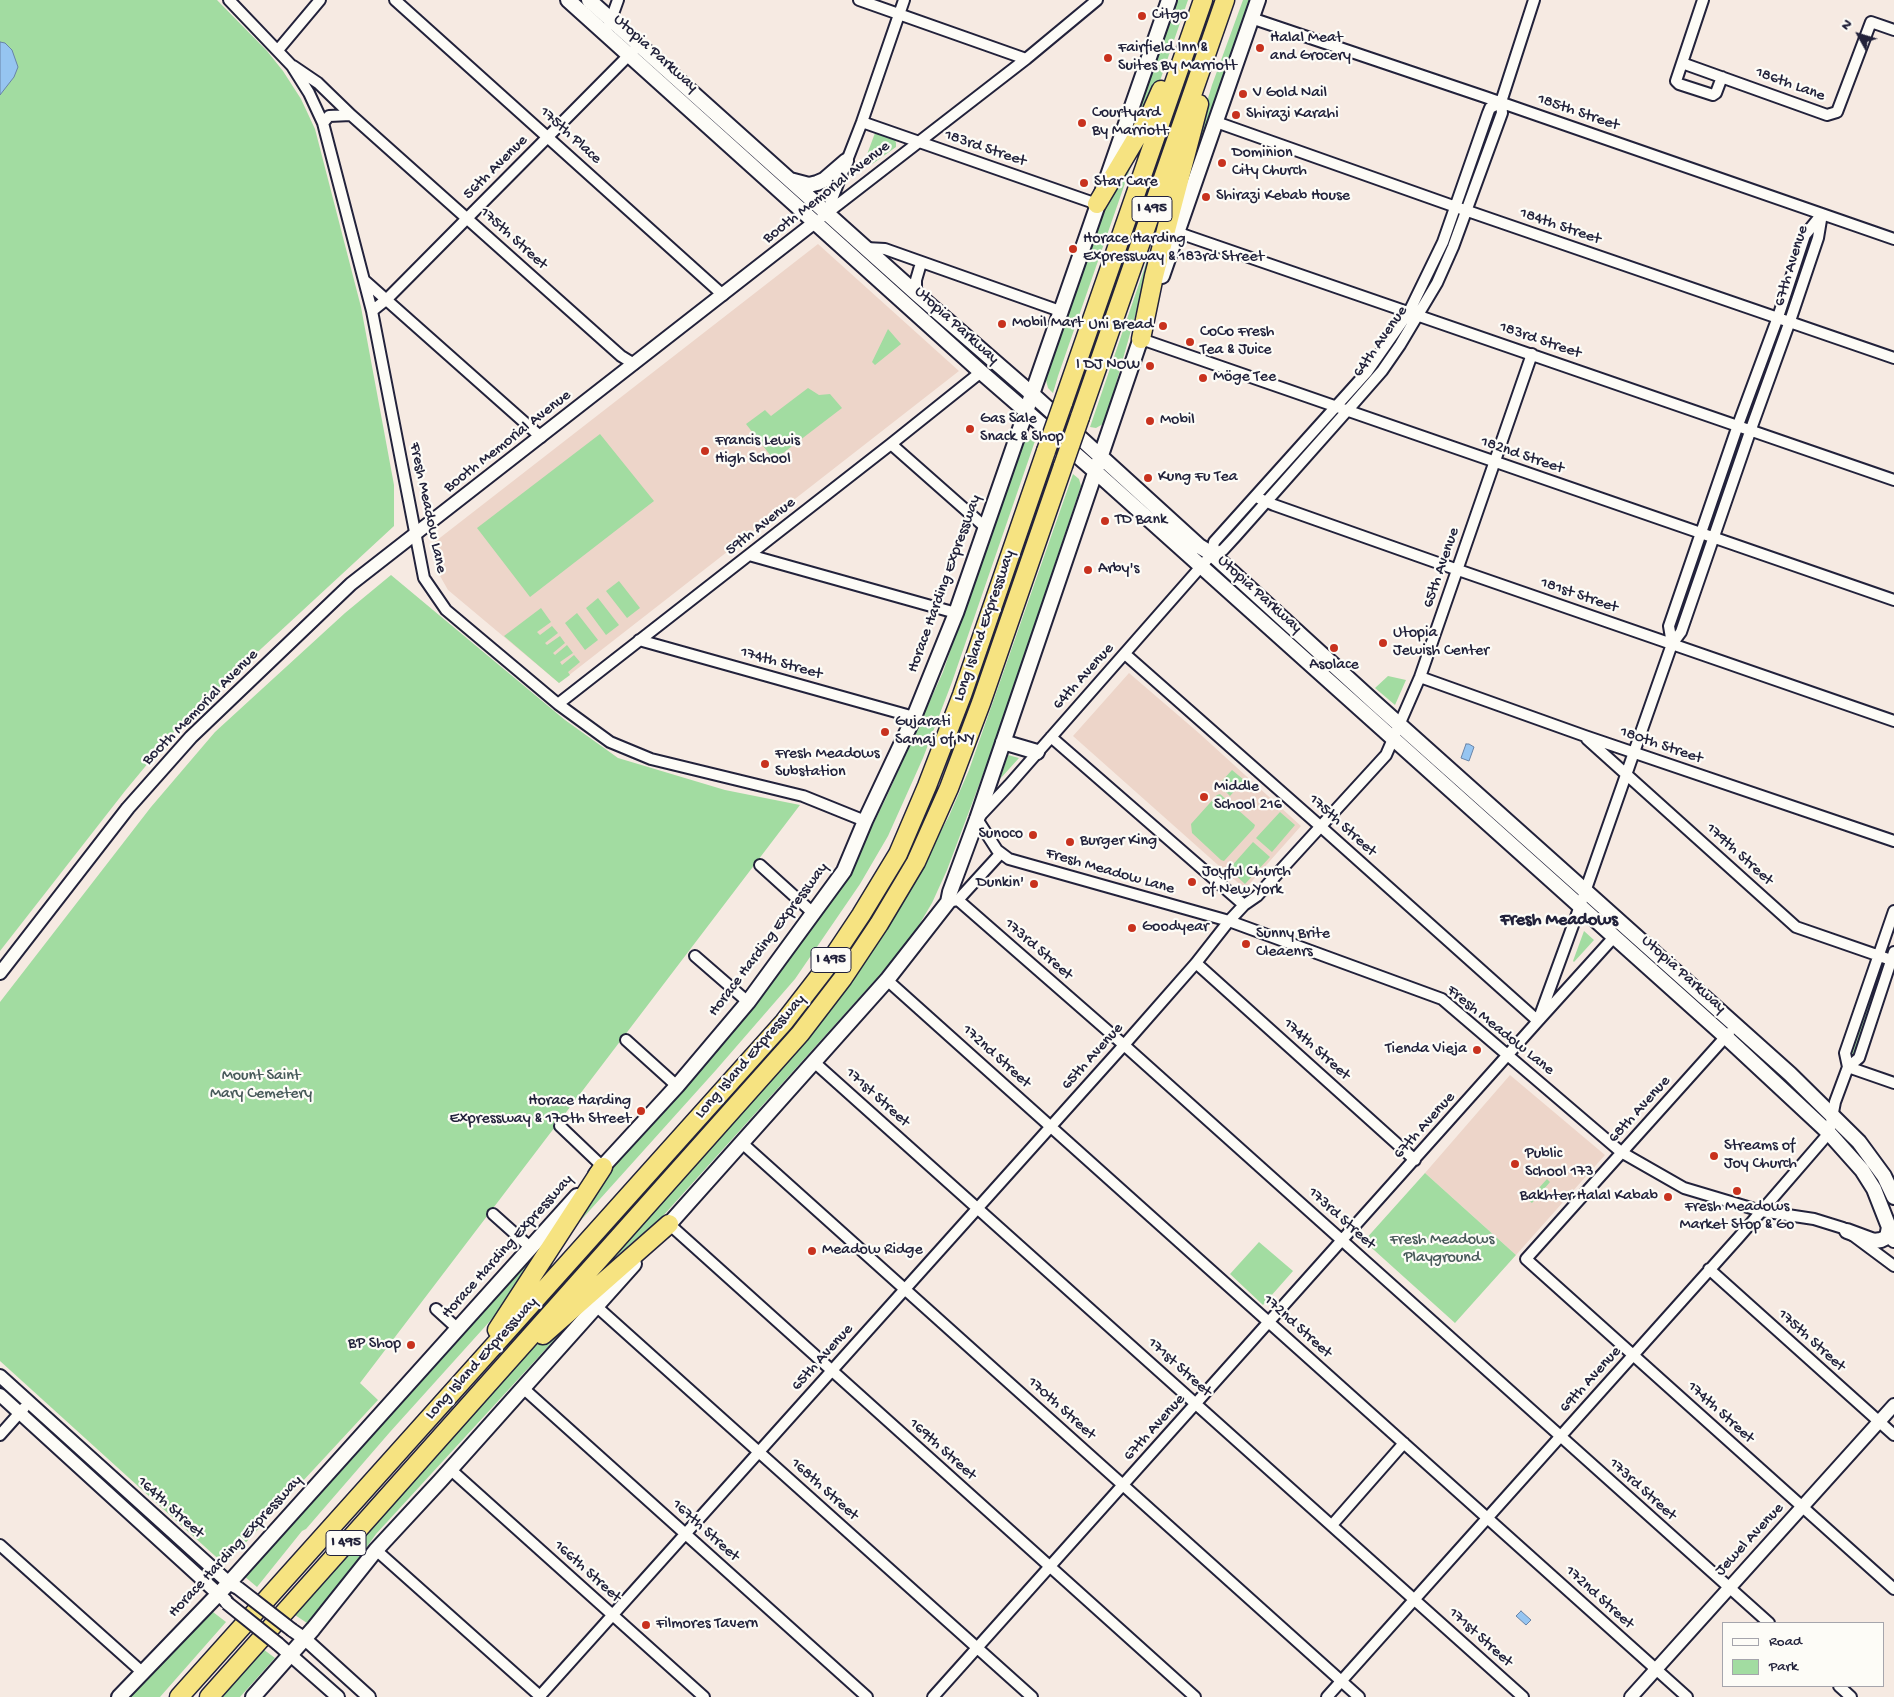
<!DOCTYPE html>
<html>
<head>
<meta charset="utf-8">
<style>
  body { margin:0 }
  #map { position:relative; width:1894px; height:1697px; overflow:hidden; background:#f6eae2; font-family:"Gochi Hand",sans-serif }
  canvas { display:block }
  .legend { position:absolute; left:1722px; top:1622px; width:162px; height:65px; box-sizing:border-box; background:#fdfcf7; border:1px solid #a5a5ac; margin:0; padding:6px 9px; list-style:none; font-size:15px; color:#22223b }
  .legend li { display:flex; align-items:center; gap:10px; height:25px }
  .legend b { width:25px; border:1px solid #a5a5ac }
  .north { position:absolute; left:1834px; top:10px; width:50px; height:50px; -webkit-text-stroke:4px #fdfcf7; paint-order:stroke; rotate:309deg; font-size:14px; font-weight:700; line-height:20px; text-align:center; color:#22223b }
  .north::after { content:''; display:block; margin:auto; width:18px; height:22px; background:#22223b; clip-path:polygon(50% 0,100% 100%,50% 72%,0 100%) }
</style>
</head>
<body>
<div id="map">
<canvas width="1894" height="1697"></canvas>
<ul class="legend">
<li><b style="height:6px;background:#fdfcf7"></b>Road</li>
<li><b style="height:14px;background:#a2dca1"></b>Park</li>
</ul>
<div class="north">N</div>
</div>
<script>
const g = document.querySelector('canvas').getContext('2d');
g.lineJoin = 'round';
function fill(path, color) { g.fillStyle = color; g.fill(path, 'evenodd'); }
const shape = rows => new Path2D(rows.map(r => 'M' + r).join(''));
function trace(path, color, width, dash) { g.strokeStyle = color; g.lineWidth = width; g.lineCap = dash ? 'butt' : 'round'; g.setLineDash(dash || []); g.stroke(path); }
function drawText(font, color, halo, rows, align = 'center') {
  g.font = font + ' "Gochi Hand",sans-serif'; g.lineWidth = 4.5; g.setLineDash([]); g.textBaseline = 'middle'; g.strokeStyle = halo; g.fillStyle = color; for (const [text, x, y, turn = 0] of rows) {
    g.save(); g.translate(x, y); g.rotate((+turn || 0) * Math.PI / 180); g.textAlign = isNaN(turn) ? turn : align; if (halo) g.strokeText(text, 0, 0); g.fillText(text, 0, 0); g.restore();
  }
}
fill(shape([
  [818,244,959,371,559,683,448,590,436,569,432,553,432,544],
  [1129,673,1200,734,1301,826,1245,889,1073,736],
  [1510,1075,1605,1155,1516,1255,1425,1173]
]), '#edd5c9');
fill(shape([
  [0,0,217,0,267,51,283,71,301,99,315,129,361,307,394,485,394,526,183,721,125,791,0,951],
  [1176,0,1188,0,1154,98,1123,151],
  [1243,0,1251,0,1178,210,1184,179,1212,85],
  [875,133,895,140,896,143,896,147,868,167,863,165],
  [1131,166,1058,376,1053,393,1048,388,1045,376,1102,212,1116,187,1127,168],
  [1155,237,1150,263,1108,412,1103,424,1096,428,1090,427],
  [888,329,901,344,875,365,872,362],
  [808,388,819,395,830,394,842,408,774,460,746,424,765,410,771,416],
  [600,434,654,501,530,597,477,528],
  [1031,438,1035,441,952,682,923,758,888,836,860,884,795,979,716,1070,564,1239,613,1165,743,1021,844,883,886,798,943,672,1021,444],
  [1073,474,1079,479,1081,486,994,745,947,870,932,903,913,935,877,978,662,1217,613,1259,606,1261,834,1004,911,887,949,816,969,770],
  [391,575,565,720,618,758,725,790,800,805,360,1383,378,1400,225,1565,0,1361,0,1002,151,807,215,732,345,613],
  [619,581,640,608,627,618,606,591],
  [598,598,619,625,606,635,586,608],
  [541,608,551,622,537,632,540,635,552,626,558,633,545,643,547,645,560,636,565,643,553,653,555,655,567,645,573,653,560,662,562,665,574,655,580,662,568,672,570,675,559,683,504,636],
  [577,613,598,640,585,650,565,623],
  [1388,676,1406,680,1395,705,1375,688],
  [1008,755,1019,758,1000,779],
  [1232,770,1244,780,1230,796,1221,787,1225,784,1222,781],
  [1220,794,1255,825,1254,828,1224,861,1221,860,1192,833,1191,824,1217,795],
  [1280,812,1295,825,1272,852,1256,838],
  [1253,842,1270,857,1245,884,1229,869],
  [1584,931,1594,940,1574,962,1573,961],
  [1880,970,1883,971,1856,1055,1851,1057,1849,1052,1878,971],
  [1425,1173,1516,1255,1455,1323,1364,1241],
  [1547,1179,1550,1182,1532,1203,1528,1200],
  [553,1233,509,1300,390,1432,306,1529,302,1531,257,1587,244,1576],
  [1259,1242,1293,1271,1263,1305,1230,1274],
  [561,1324,566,1327,376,1534,342,1582,307,1623,295,1615,332,1574,352,1547,500,1380,546,1336],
  [213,1612,226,1622,160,1697,127,1697],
  [263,1649,275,1658,240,1697,222,1697]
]), '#a2dca1');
const water = shape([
  [0,42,5,43,12,50,18,67,14,77,0,95,0,42],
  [1466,744,1469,744,1474,747,1469,761,1461,758,1466,744],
  [1521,1611,1531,1620,1526,1625,1516,1616,1521,1611]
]);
fill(water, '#96c5f1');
trace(water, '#6884a8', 1);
const minor = shape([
  [229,0,292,66,309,93,323,123,372,311,424,578,446,610,558,704,610,742,651,759,803,796,865,821],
  [395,0,723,295],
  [859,0,1026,59],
  [1534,0,1501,102,1502,113,1453,247,1437,283,1400,345,1382,371,1354,403,1235,537,1223,550,1212,554,1009,785,977,819,997,850,1009,859,1229,921,1442,999,1621,1152,1684,1188,1761,1211,1814,1219,1843,1228,1894,1266],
  [1703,0,1676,81,1679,84,1713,95,1716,93,1722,77],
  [1251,18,1485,97,1894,239],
  [609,25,618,0],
  [278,50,320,0],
  [1682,63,1827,115,1837,112,1871,22,1894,30],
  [293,66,318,83,351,115],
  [862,122,1097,204],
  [1216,122,1456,207,1894,358],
  [323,123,329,116,351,115,621,356,634,364],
  [827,212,862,122,904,0],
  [822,217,1026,59,1097,0],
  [1176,232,1894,480],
  [866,248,885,249,1060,311],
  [364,280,541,437],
  [916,293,916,280,921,263],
  [372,311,387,299,639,45],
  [1141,339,1894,600],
  [891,444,985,527],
  [1256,497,1274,505,1438,563,1894,721],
  [1212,554,1214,542,1367,372,1409,312,1443,242,1488,113,1490,108,1501,102],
  [749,555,956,613],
  [639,640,914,717],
  [1672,644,1669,626,1738,425,1778,317,1805,235,1822,214],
  [1125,654,1320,826,1538,1021,1614,937],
  [1420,677,1585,736,1894,841],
  [558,704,891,444,981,372],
  [1051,737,1244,905],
  [1587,739,1796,927,1894,961],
  [760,865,813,913],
  [958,900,1124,1045,1769,1623],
  [952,901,958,900,1000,854],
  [695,956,748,1002],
  [1196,963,1415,1160],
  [887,980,1687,1697],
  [1729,1033,1526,1259,1894,1589],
  [626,1040,677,1086],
  [814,1062,1523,1697],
  [1848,1067,1859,1058,1894,952],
  [1848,1067,1894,1083],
  [560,1126,603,1167],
  [742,1143,1359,1697],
  [493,1214,531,1248],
  [669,1224,1195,1697],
  [1709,1269,1894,1435],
  [596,1306,1032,1697],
  [436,1309,458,1329],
  [523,1388,867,1697],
  [0,1435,24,1408],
  [450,1469,704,1697],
  [1332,1525,1404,1443],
  [0,1545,142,1672],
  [376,1550,541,1697],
  [1839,1686,1851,1697],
  [539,1697,1124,1045,1196,963,1229,921,1244,905,1257,896,1386,755,1420,677,1532,354],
  [933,1697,1538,1021,1580,906,1672,644,1681,632,1751,429,1790,321,1818,238,1822,214],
  [1327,1697,1739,1237,1829,1133,1835,1102,1848,1067,1845,1053,1894,911]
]);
const tertiary = shape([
  [0,973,128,808,191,737,351,584,815,222],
  [0,1376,229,1583,236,1587],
  [0,1395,226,1601],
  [292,1630,305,1639,369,1697],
  [278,1644,338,1697],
  [1631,1697,1894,1405]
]);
const secondary = shape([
  [568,0,981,372,1096,472,1726,1037,1829,1133,1862,1170,1874,1189,1894,1240],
  [589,0,918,295,1032,394,1199,546,1212,554,1374,702,1790,1074,1859,1142,1884,1176,1894,1197],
  [790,180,809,185,817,183,824,180,846,161],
  [1162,276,1258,0],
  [1003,742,1037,752],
  [596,1174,677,1086,748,1002,844,871,865,821,914,717,956,613,1169,0],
  [663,1231,887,980,948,902,950,892,977,819,1144,329],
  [1847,1231,1874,1241,1881,1240,1887,1237,1889,1227],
  [119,1697,229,1583,577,1196],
  [253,1697,313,1629,376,1550,440,1481,634,1264]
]);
const motorway = shape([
  [1097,204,1150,115,1161,90],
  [1141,339,1154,276,1199,104],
  [1063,403,1203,0],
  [1080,417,1225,0],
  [497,1330,603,1167],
  [543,1335,669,1224],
  [179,1697,784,1022,825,969,861,915,898,854,927,786,962,695,1046,451],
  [209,1697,800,1034,843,978,879,924,916,862,949,788,981,703,1063,466]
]);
trace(minor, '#22223b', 14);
trace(tertiary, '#22223b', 16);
trace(secondary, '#22223b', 18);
trace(motorway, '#22223b', 21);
trace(minor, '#fdfcf7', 10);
trace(tertiary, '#fdfcf7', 12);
trace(secondary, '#fdfcf7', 14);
trace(motorway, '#f6e381', 18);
const tertiaryBridge = shape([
  [238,1588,292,1630],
  [227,1603,278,1644]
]);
const motorwayBridge = shape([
  [1046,451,1063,403],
  [1063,466,1080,417]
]);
trace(tertiaryBridge, '#22223b', 16, []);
trace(motorwayBridge, '#22223b', 21, []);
trace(tertiaryBridge, '#fdfcf7', 12);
trace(motorwayBridge, '#f6e381', 18);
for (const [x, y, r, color] of [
  [1142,16,5,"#c8321e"],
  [1260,48,5,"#c8321e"],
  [1108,58,5,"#c8321e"],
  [1243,94,5,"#c8321e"],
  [1236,115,5,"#c8321e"],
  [1082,123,5,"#c8321e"],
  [1222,163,5,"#c8321e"],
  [1084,183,5,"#c8321e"],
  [1206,197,5,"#c8321e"],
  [1073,249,5,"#c8321e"],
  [1002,324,5,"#c8321e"],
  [1163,326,5,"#c8321e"],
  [1190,342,5,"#c8321e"],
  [1150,366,5,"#c8321e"],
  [1203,378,5,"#c8321e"],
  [1150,421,5,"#c8321e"],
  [970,429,5,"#c8321e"],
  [705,451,5,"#c8321e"],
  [1148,478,5,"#c8321e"],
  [1105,521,5,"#c8321e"],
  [1088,570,5,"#c8321e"],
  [1383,643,5,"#c8321e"],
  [1334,648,5,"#c8321e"],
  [885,732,5,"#c8321e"],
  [765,764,5,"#c8321e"],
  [1204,797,5,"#c8321e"],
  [1033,835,5,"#c8321e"],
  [1070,842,5,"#c8321e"],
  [1192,882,5,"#c8321e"],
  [1034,884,5,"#c8321e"],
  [1132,928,5,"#c8321e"],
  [1246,944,5,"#c8321e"],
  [1477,1050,5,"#c8321e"],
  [641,1111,5,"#c8321e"],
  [1714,1156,5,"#c8321e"],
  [1515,1164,5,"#c8321e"],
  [1737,1191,5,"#c8321e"],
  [1668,1197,5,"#c8321e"],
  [812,1251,5,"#c8321e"],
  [411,1345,5,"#c8321e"],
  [646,1625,5,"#c8321e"]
]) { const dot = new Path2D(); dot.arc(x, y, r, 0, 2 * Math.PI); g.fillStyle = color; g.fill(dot); trace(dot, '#fdfcf7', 2); }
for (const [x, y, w] of [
  [1152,209,40],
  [831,960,40],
  [346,1543,40]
]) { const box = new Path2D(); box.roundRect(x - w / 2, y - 12.5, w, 25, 4); g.fillStyle = '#fdfcf7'; g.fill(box); trace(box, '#22223b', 1); }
drawText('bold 15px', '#22223b', null, [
  ["I 495",1152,209],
  ["I 495",831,960],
  ["I 495",346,1543]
]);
drawText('16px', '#22223b', '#fdfcf7', [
  ["Citgo",1152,16],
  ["Halal Meat",1270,39],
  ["and Grocery",1270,57],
  ["Fairfield Inn &",1118,49],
  ["Suites By Marriott",1118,67],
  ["V Gold Nail",1253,94],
  ["Courtyard",1092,114],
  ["By Marriott",1092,132],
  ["Shirazi Karahi",1246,115],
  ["Dominion",1232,154],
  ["City Church",1232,172],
  ["Star Care",1094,183],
  ["Shirazi Kebab House",1216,197],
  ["Horace Harding",1083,240],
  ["Expressway & 183rd Street",1083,258],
  ["Mobil Mart",1012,324],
  ["Uni Bread",1153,326,"right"],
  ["CoCo Fresh",1200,333],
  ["Tea & Juice",1200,351],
  ["I DJ NOW",1140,366,"right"],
  ["Möge Tee",1213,378],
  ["Gas Sale",980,420],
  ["Snack & Shop",980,438],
  ["Mobil",1160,421],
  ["Francis Lewis",715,442],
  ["High School",715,460],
  ["Kung Fu Tea",1158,478],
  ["TD Bank",1115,521],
  ["Arby's",1098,570],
  ["Utopia",1393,634],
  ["Jewish Center",1393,652],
  ["Asolace",1334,666,"center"],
  ["Gujarati",895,723],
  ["Samaj of NY",895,741],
  ["Fresh Meadows",775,755],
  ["Substation",775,773],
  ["Middle",1214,788],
  ["School 216",1214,806],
  ["Sunoco",1023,835,"right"],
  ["Burger King",1080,842],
  ["Joyful Church",1202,873],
  ["of New York",1202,891],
  ["Dunkin'",1024,884,"right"],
  ["Goodyear",1142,928],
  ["Sunny Brite",1256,935],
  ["Cleaenrs",1256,953],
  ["Tienda Vieja",1467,1050,"right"],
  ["Horace Harding",631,1102,"right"],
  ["Expressway & 170th Street",631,1120,"right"],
  ["Streams of",1724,1147],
  ["Joy Church",1724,1165],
  ["Public",1525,1155],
  ["School 173",1525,1173],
  ["Bakhter Halal Kabab",1658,1197,"right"],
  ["Fresh Meadows",1737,1208,"center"],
  ["Market Stop & Go",1737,1226,"center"],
  ["Meadow Ridge",822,1251],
  ["BP Shop",401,1345,"right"],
  ["Filmores Tavern",656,1625]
], 'left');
drawText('16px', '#22223b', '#fdfcf7', [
  ["Utopia Parkway",655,54,42],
  ["186th Lane",1790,85,20],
  ["185th Street",1578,113,19],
  ["175th Place",570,136,42],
  ["183rd Street",985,149,19],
  ["56th Avenue",496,168,-45],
  ["Booth Memorial Avenue",827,193,-38],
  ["184th Street",1560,227,19],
  ["175th Street",513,239,42],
  ["67th Avenue",1792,266,-73],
  ["Utopia Parkway",956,326,42],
  ["183rd Street",1540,341,19],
  ["64th Avenue",1381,342,-55],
  ["Booth Memorial Avenue",508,442,-38],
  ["182nd Street",1522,456,19],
  ["Fresh Meadow Lane",427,508,78],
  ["59th Avenue",761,527,-38],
  ["65th Avenue",1442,568,-71],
  ["Horace Harding Expressway",945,584,-70],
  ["Utopia Parkway",1259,595,42],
  ["181st Street",1579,596,19],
  ["Long Island Expressway",985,626,-71],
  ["174th Street",781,664,16],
  ["64th Avenue",1084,677,-48],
  ["Booth Memorial Avenue",201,708,-45],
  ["180th Street",1661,746,19],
  ["175th Street",1342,826,42],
  ["179th Street",1739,855,42],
  ["Fresh Meadow Lane",1110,872,16],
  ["Horace Harding Expressway",769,940,-53],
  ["173rd Street",1038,950,41],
  ["Utopia Parkway",1683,975,42],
  ["Fresh Meadow Lane",1500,1031,39],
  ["174th Street",1316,1050,42],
  ["Long Island Expressway",751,1057,-49],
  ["172nd Street",996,1057,42],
  ["65th Avenue",1093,1057,-48],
  ["171st Street",877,1098,42],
  ["68th Avenue",1640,1110,-48],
  ["67th Avenue",1425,1126,-48],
  ["173rd Street",1341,1219,42],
  ["Horace Harding Expressway",508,1247,-48],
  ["172nd Street",1297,1327,42],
  ["175th Street",1811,1341,42],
  ["65th Avenue",823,1358,-48],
  ["Long Island Expressway",482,1359,-48],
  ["171st Street",1179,1368,42],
  ["69th Avenue",1591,1380,-48],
  ["170th Street",1061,1409,42],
  ["174th Street",1720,1413,42],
  ["67th Avenue",1155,1428,-48],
  ["169th Street",942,1450,42],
  ["168th Street",824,1490,42],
  ["173rd Street",1642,1490,42],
  ["164th Street",170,1508,42],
  ["167th Street",705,1531,42],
  ["Jewel Avenue",1750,1540,-47],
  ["Horace Harding Expressway",236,1547,-47],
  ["166th Street",587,1572,42],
  ["172nd Street",1599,1598,42],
  ["171st Street",1480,1638,42]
]);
drawText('16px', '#485a5a', '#fdfcf7', [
  ["Mount Saint",261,1077],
  ["Mary Cemetery",261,1095],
  ["Fresh Meadows",1442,1241],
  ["Playground",1442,1259]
]);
drawText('bold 18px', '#22223b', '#fdfcf7', [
  ["Fresh Meadows",1559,921]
]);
</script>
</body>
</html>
